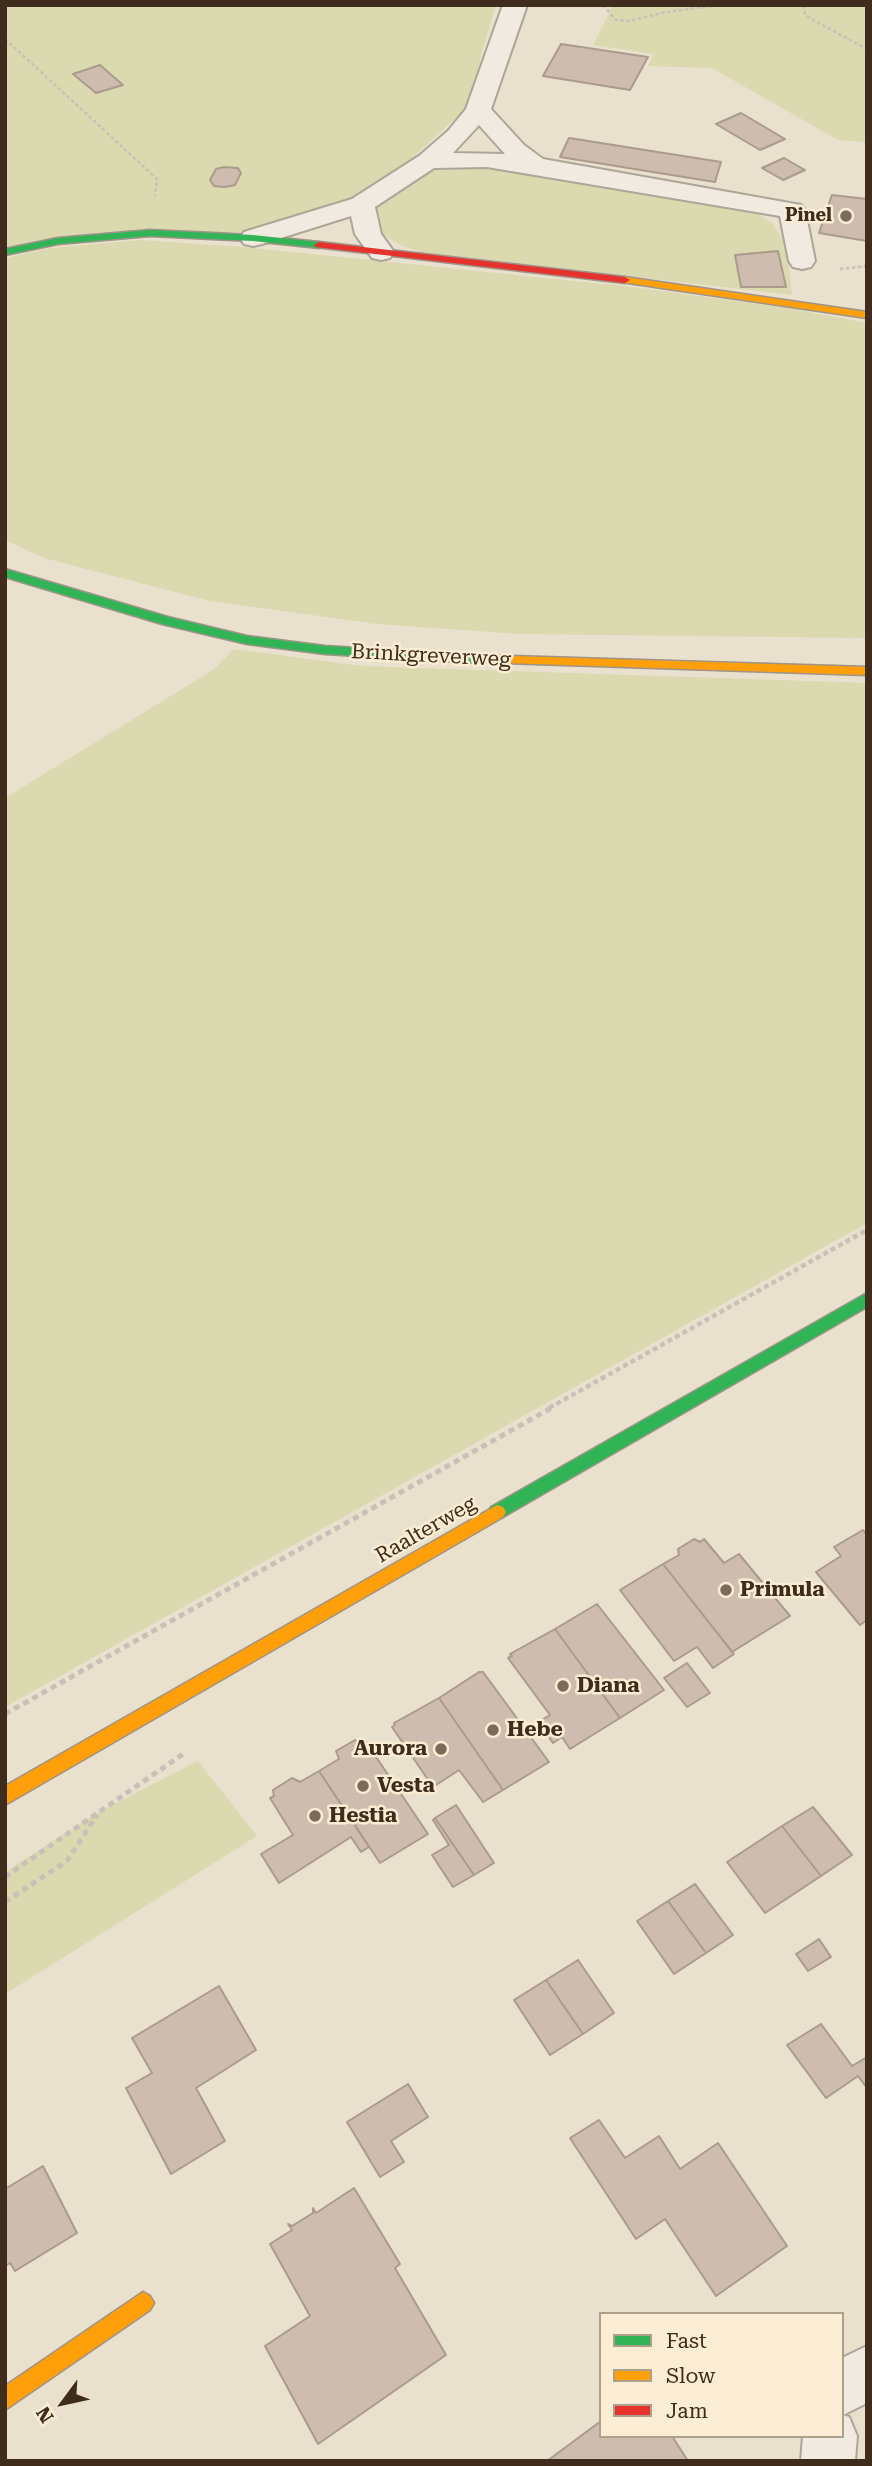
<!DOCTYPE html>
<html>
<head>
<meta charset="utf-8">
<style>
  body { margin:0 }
  #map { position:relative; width:872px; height:2466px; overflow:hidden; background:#e9e0ce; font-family:"Roboto Serif",serif }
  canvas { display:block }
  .frame { position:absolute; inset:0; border:7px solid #3f2c1d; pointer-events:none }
  .legend { position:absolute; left:599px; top:2312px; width:245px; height:126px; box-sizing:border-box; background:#faedd4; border:2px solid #afa08b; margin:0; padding:9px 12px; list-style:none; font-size:21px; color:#3f2c1d }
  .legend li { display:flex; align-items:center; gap:14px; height:35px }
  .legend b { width:35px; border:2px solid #afa08b }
  .north { position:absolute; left:28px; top:2368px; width:70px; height:70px; -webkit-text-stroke:5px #faedd4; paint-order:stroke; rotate:237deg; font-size:19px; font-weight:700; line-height:28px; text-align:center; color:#3f2c1d }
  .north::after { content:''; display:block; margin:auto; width:24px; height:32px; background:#3f2c1d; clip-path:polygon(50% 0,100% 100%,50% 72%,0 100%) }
</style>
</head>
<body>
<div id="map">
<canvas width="872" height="2466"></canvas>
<div class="frame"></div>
<ul class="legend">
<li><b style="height:9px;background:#30b455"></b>Fast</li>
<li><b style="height:9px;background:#ff9f0a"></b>Slow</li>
<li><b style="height:9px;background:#e5322d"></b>Jam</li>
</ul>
<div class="north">N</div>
</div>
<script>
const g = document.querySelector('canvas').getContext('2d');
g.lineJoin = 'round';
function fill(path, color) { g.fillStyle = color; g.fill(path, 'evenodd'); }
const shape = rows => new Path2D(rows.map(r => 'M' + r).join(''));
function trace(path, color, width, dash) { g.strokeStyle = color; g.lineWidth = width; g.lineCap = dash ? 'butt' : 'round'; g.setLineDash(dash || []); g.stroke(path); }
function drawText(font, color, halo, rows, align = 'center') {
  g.font = font + ' "Roboto Serif",serif'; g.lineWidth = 5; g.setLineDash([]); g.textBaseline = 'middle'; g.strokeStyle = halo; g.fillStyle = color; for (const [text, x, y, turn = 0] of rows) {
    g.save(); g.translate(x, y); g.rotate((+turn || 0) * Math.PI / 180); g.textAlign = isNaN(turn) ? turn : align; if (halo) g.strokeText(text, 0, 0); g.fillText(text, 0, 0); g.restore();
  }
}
fill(shape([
  [5,5,496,5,481,55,471,104,403,166,367,192,343,205,251,231,5,247],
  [613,5,867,5,867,142,838,140,712,68,648,66,654,54,593,45],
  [479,163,756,212,773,224,787,247,792,295,421,252,400,245,384,235,376,226,372,216,375,202,419,171],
  [140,240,243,247,633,287,787,308,867,323,867,638,519,634,377,624,210,601,44,558,5,540,5,258,51,248],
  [234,649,361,666,867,683,867,1223,5,1707,5,798,213,670],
  [198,1761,257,1836,5,1994,5,1872,99,1812]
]), '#dbd9af');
const building = shape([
  [561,44,648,57,630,90,543,76,561,44],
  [100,65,123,85,96,93,73,74,100,65],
  [741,113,785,139,760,150,716,124,741,113],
  [569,138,721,162,715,182,560,157,569,138],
  [784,158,805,170,783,180,762,168,784,158],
  [224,167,238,168,241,173,235,185,225,187,214,186,210,180,216,169,224,167],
  [832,195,867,199,867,241,819,233,832,195],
  [778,251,786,287,741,287,735,255,778,251],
  [863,1530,867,1535,867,1620,860,1625,816,1572,841,1556,834,1547,863,1530],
  [694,1539,700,1542,704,1539,724,1563,739,1554,790,1616,732,1652,663,1564,679,1555,678,1549,694,1539],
  [663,1564,734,1654,713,1668,697,1647,674,1661,620,1590,663,1564],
  [597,1604,664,1690,620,1718,555,1629,597,1604],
  [555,1629,620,1718,570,1749,562,1737,553,1743,538,1722,550,1715,508,1658,512,1656,510,1654,555,1629],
  [687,1663,710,1693,687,1707,664,1678,687,1663],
  [479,1672,483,1672,549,1762,503,1790,439,1698,479,1672],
  [439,1698,503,1790,483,1802,459,1770,433,1787,392,1727,395,1725,394,1723,439,1698],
  [355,1740,363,1745,366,1742,428,1834,380,1863,319,1771,339,1759,336,1751,355,1740],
  [319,1771,369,1847,361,1852,351,1837,279,1883,261,1854,293,1835,270,1798,274,1796,273,1790,292,1778,300,1782,319,1771],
  [456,1805,494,1863,474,1875,435,1818,456,1805],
  [813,1807,852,1855,821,1876,782,1826,813,1807],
  [435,1818,474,1875,453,1887,432,1855,449,1845,433,1820,435,1818],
  [782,1826,821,1876,765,1913,727,1862,782,1826],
  [695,1884,733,1935,706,1953,668,1901,695,1884],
  [668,1901,706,1953,674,1974,637,1921,668,1901],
  [819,1939,831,1957,808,1971,796,1954,819,1939],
  [578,1960,614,2013,583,2034,546,1980,578,1960],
  [546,1980,583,2034,550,2055,514,2000,546,1980],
  [219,1986,256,2050,196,2088,225,2141,171,2174,126,2088,152,2073,132,2038,219,1986],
  [821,2024,852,2066,867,2057,867,2088,858,2076,826,2098,787,2045,821,2024],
  [408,2084,428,2117,391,2141,404,2162,380,2177,347,2122,408,2084],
  [599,2120,625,2158,659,2136,680,2169,718,2143,787,2246,716,2296,665,2219,636,2239,570,2138,599,2120],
  [43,2166,77,2233,15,2271,10,2263,5,2266,5,2189,43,2166],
  [354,2188,400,2264,395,2268,446,2355,318,2444,265,2346,310,2316,270,2244,292,2230,288,2224,292,2226,313,2213,313,2208,316,2213,354,2188],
  [601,2421,601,2436,672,2436,688,2461,547,2461,601,2421]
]);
fill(building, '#cebdaf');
trace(building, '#aa9b8d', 2);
const street = shape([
  [503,5,527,5,491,109,524,145,543,159,801,205,805,210,815,261,811,267,802,269,793,267,789,261,780,216,487,167,434,168,375,207,381,234,394,252,390,258,381,260,372,258,355,234,351,216,262,244,253,246,244,244,240,238,244,232,352,199,419,156,448,131,466,109,503,5],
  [479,125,505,154,453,153,479,125],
  [867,2346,867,2403,843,2415,849,2417,857,2436,855,2461,801,2461,803,2436,842,2436,842,2358,867,2346]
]);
const fast = shape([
  [150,230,253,235,319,242,324,245,319,248,253,241,150,236,58,244,5,255,5,249,58,238,150,230],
  [5,569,168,617,247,636,325,646,479,655,485,659,479,663,325,654,247,644,162,624,5,577,5,569],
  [867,1293,867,1307,503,1517,497,1519,491,1517,488,1512,491,1507,867,1293]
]);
const slow = shape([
  [625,277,867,312,867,318,621,282,621,278,625,277],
  [479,655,867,667,867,675,474,662,474,656,479,655],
  [497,1505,503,1507,506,1512,503,1517,5,1805,5,1786,497,1505],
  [143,2292,150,2296,154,2303,150,2310,5,2410,5,2386,143,2292]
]);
const jam = shape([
  [319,242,625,277,630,280,625,283,315,247,314,245,319,242]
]);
trace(street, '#aea597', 4);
trace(fast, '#9e9487', 3);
trace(slow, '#9e9487', 3);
trace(jam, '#9e9487', 3);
trace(shape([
  [603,5,616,20,629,21,666,12,720,5],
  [803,5,805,14,811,19,867,49],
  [5,39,157,179,155,196],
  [840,269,867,266]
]), '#c9c1b7', 2.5, [3.5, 2.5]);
trace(shape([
  [549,1408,867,1230]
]), '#c9c1b7', 4.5, [5, 3.5]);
trace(shape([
  [5,1714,553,1407],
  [5,1877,186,1752],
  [5,1902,67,1861,97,1815]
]), '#c9c1b7', 5, [6, 4.5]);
fill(street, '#f0eae1');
fill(fast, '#30b455');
fill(slow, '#ff9f0a');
fill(jam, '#e5322d');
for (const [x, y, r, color] of [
  [846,216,7,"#7a6b5b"],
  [726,1590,7,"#7a6b5b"],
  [563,1686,7,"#7a6b5b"],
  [493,1730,7,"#7a6b5b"],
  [441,1749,7,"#7a6b5b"],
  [363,1786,7,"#7a6b5b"],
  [315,1816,7,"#7a6b5b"]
]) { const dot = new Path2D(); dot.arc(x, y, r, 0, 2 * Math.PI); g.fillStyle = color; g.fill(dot); trace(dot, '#faedd4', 2.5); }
drawText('bold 18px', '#3f2c1d', '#faedd4', [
  ["Pinel",832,216]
], 'right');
drawText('21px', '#3f2c1d', '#faedd4', [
  ["Brinkgreverweg",431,656,3],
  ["Raalterweg",426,1530,-30]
]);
drawText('bold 21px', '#3f2c1d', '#faedd4', [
  ["Primula",740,1590],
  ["Diana",577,1686],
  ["Hebe",507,1730],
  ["Aurora",427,1749,"right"],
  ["Vesta",377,1786],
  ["Hestia",329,1816]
], 'left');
</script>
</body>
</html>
